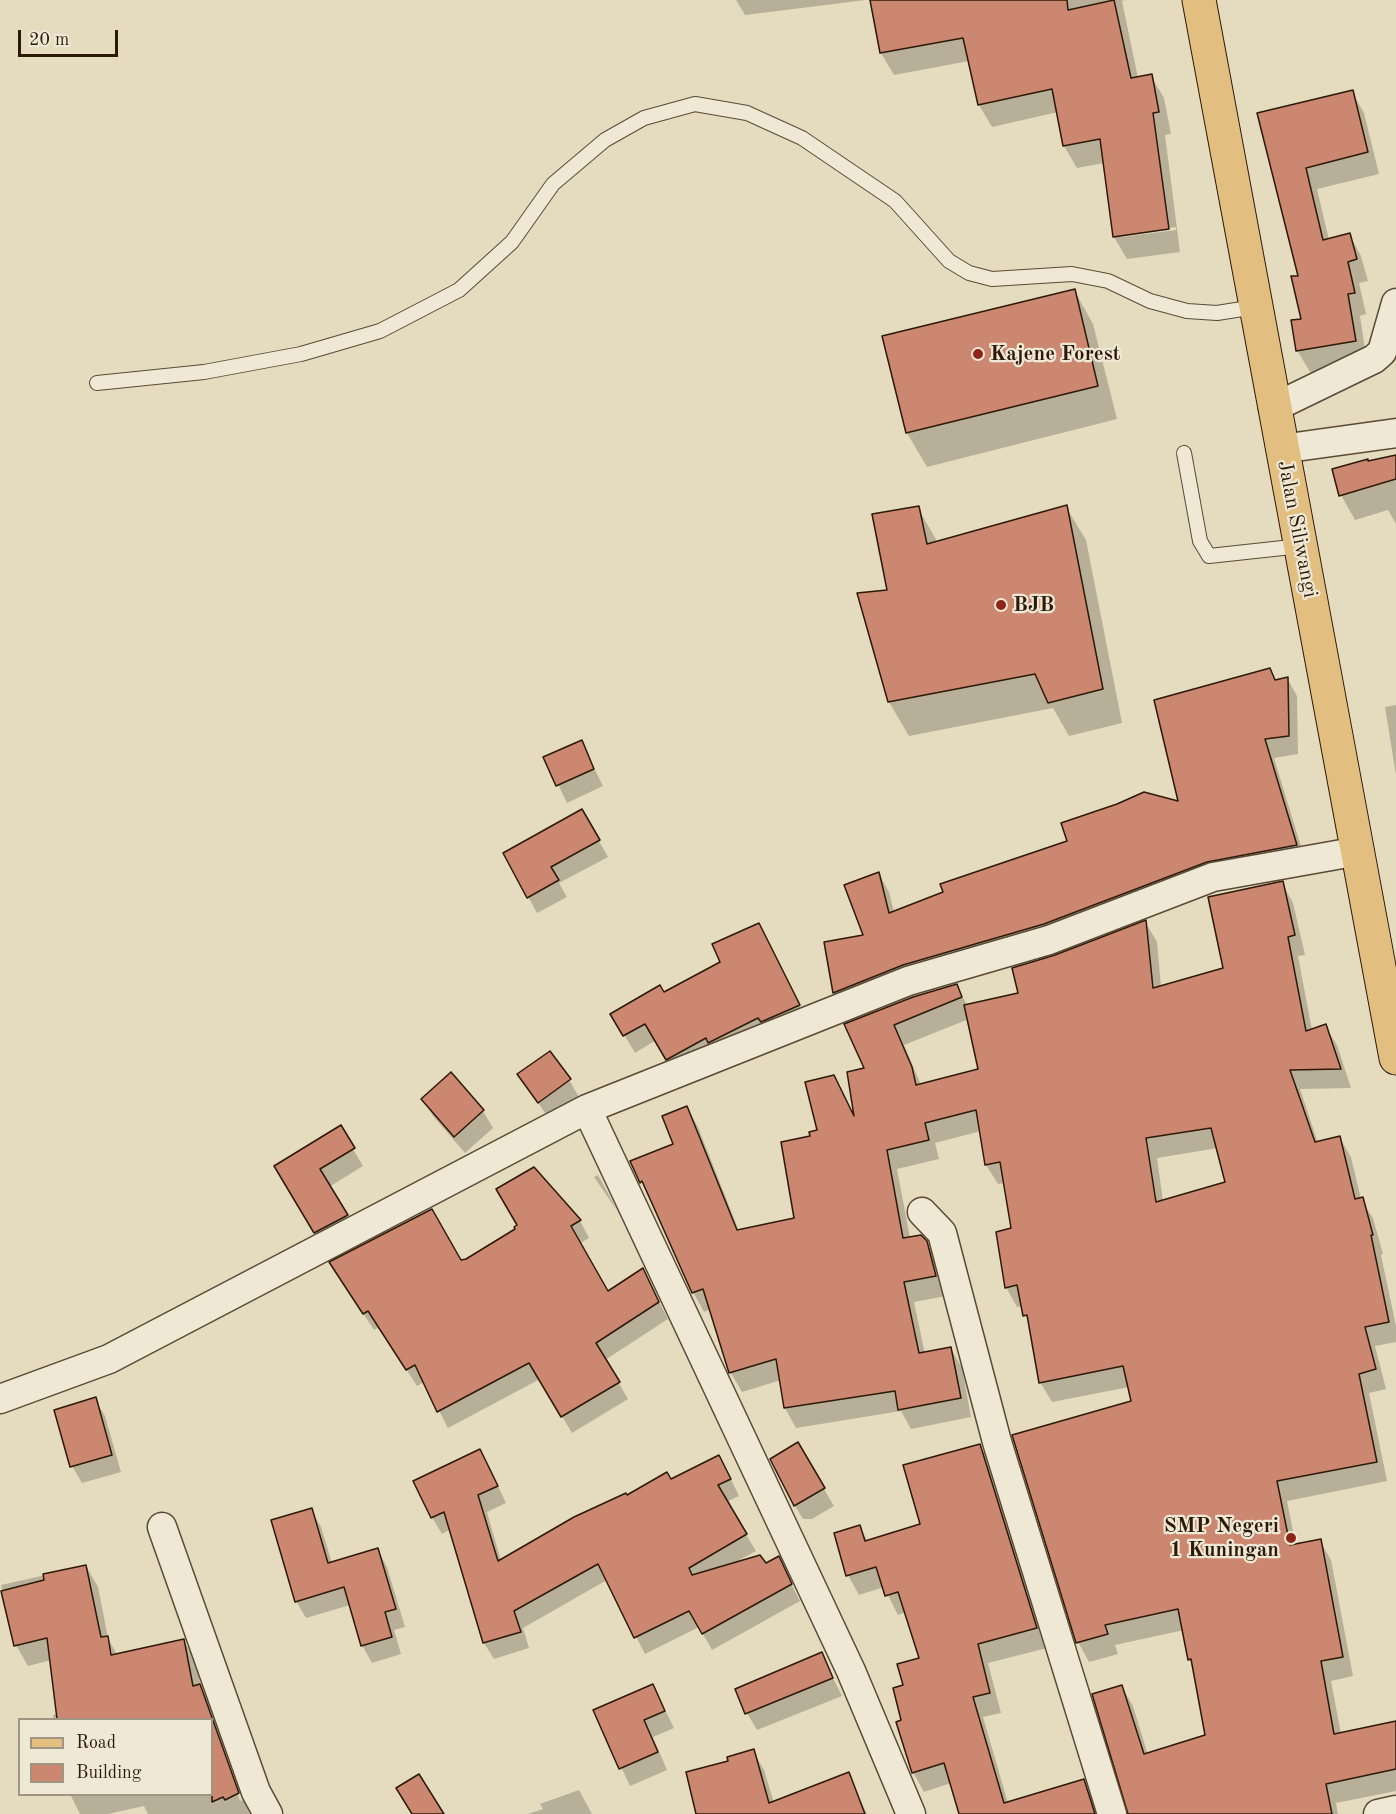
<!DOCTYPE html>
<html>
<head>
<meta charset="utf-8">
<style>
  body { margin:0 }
  #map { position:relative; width:1396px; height:1814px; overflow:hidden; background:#e5dbbf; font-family:"Old Standard TT",serif }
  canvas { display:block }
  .legend { position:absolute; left:18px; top:1718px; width:195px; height:78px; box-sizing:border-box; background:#eee8d5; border:2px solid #a09583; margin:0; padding:8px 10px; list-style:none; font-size:18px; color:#2c1907 }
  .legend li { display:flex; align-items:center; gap:12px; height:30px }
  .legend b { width:30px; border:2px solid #a09583 }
  .scale { position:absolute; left:18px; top:30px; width:100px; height:27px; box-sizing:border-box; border:3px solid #2c1907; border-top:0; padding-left:8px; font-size:18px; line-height:21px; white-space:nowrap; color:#2c1907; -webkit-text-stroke:4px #eee8d5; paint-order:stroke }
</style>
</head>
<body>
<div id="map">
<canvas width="1396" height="1814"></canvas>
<ul class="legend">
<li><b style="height:8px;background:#e2be80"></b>Road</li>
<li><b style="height:16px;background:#cc8770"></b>Building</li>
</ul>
<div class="scale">20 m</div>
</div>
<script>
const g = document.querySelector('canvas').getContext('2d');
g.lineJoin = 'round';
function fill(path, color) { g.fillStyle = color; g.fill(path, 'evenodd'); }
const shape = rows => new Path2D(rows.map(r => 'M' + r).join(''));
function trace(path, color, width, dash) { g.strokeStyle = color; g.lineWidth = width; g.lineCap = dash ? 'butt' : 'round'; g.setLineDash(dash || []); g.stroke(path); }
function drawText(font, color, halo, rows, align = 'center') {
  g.font = font + ' "Old Standard TT",serif'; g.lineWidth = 4.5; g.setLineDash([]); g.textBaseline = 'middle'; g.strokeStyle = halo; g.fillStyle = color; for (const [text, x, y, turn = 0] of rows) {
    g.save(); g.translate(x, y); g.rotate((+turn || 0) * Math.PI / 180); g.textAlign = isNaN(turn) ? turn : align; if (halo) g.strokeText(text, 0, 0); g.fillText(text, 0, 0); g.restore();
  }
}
fill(shape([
  [736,0,866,0,745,15],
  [872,0,1125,0,1122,1,1138,78,1151,76,1164,98,1171,134,1165,135,1180,252,1127,259,1114,237,1104,163,1077,168,1064,146,1058,112,992,127,979,105,969,61,894,75,881,53],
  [1176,227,1176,230,1121,237,1121,234],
  [1352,92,1364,113,1379,174,1317,189,1329,240,1349,234,1361,256,1368,281,1359,283,1366,314,1360,316,1367,363,1310,372,1297,350,1303,320,1300,277,1259,114],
  [1074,290,1093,324,1117,419,927,467,907,433],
  [1396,457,1396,524,1388,510,1355,520,1341,495,1368,462],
  [1066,507,1086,540,1122,723,1069,736,1053,708,909,736,889,702,918,508,938,543],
  [1287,678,1297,696,1298,754,1274,758,1306,863,1218,879,845,1011,835,993,826,943,865,936,879,874,889,892,894,912,1180,803],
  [1396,705,1396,775,1385,707],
  [581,742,603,786,567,803,545,757],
  [582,811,608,857,559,883,567,897,537,913,505,854],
  [1282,883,1293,903,1305,955,1298,956,1312,1030,1325,1026,1337,1045,1351,1088,1300,1089,1318,1143,1340,1138,1351,1157,1361,1199,1373,1218,1383,1254,1381,1255,1396,1326,1396,1342,1375,1346,1386,1389,1369,1393,1387,1481,1287,1501,1296,1546,1320,1541,1331,1560,1353,1676,1331,1681,1341,1734,1396,1722,1396,1791,1336,1803,1338,1814,1128,1814,1122,1687,1133,1706,1148,1755,1207,1736,1184,1630,1115,1645,1118,1654,1089,1662,1078,1642,1133,1402,1129,1387,1052,1402,1040,1382,1030,1326,1022,1306,1017,1307,1006,1287,1012,1229,1005,1183,998,1184,986,1165,981,1131,935,1143,939,1159,897,1169,910,1238,926,1242,938,1263,946,1296,914,1302,925,1354,951,1349,962,1368,971,1417,911,1429,901,1411,796,1428,785,1408,781,1380,742,1392,731,1373,711,1309,704,1312,693,1292,632,1162,675,1145,687,1108,698,1127,739,1231,796,1219,812,1137,819,1131,833,1077,856,1118,866,1069,846,1025,956,986,968,1006,1020,994,1055,957,1145,922,1157,942,1161,987,1225,969],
  [969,1019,980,1070,921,1085,904,1045],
  [1218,1148,1227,1183,1163,1201,1157,1158],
  [768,942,808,1023,677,1076,656,1040,635,1053,612,1014,663,994],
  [451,1074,483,1111,493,1128,465,1153,433,1116,423,1099],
  [519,1074,569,1080,579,1097,549,1119],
  [340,1127,363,1166,329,1187,357,1233,325,1249,286,1184],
  [534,1169,580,1221,589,1238,579,1244,607,1293,643,1270,668,1319,605,1360,628,1399,572,1433,540,1379,448,1428,424,1382,417,1386,379,1327,374,1330,341,1280,466,1261,517,1230],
  [598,1175,608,1193,618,1212,594,1177],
  [95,1399,105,1416,121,1472,82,1483,72,1466],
  [797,1444,834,1506,812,1519,803,1519,792,1501],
  [980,1445,991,1465,1047,1648,988,1663,1001,1713,983,1717,1008,1803,1083,1781,1099,1814,960,1814,951,1783,924,1792,913,1772,903,1721,905,1686,921,1659,906,1612,898,1615,884,1587,859,1595,848,1575,860,1527,868,1542,922,1525],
  [489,1467,506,1503,487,1512,501,1561,627,1497,670,1480,728,1473,739,1496,726,1502,756,1551,736,1562,765,1565,778,1558,800,1601,712,1650,699,1627,645,1654,607,1580,523,1628,529,1648,494,1659,484,1643,451,1529,442,1534,432,1517],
  [311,1510,321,1527,332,1563,378,1550,387,1567,405,1627,394,1630,401,1654,372,1663,362,1645,350,1605,306,1618,296,1601],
  [86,1566,98,1587,108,1638,117,1655,184,1641,196,1662,201,1688,212,1707,250,1814,148,1814,144,1806,108,1814,80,1814,70,1794,212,1794,212,1720,240,1801,243,1800,209,1706,206,1706,211,1720,54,1720,53,1715,57,1714,51,1660,28,1666,16,1645,1,1585],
  [821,1654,842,1696,757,1730,747,1713],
  [653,1686,674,1728,653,1737,667,1770,630,1786,595,1711],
  [753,1751,764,1770,774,1803,848,1774,867,1814,696,1814,730,1762],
  [579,1790,592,1814,528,1814,543,1809,540,1804]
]), '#0003');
const building = shape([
  [870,0,1067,0,1068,10,1114,0,1131,78,1152,74,1159,112,1153,113,1169,229,1113,237,1100,139,1063,146,1052,89,978,105,963,38,880,53,870,0],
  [1353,90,1368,152,1306,168,1323,240,1350,233,1357,259,1348,262,1355,293,1348,294,1356,341,1296,351,1291,320,1301,319,1291,276,1298,276,1257,113,1353,90],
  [1075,289,1098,386,906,433,882,336,1075,289],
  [1396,455,1396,479,1339,496,1332,469,1368,459,1368,461,1396,455],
  [1067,505,1103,689,1048,703,1035,674,888,702,857,593,887,590,872,514,919,506,927,544,1067,505],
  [1270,668,1275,680,1288,677,1289,736,1265,739,1297,845,1207,862,1044,924,903,965,833,993,824,942,863,935,844,885,879,872,889,913,943,892,940,884,1067,841,1061,823,1117,804,1144,792,1178,801,1154,700,1270,668],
  [582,740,594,769,556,786,543,757,582,740],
  [582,809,600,840,551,867,559,880,527,898,503,853,582,809],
  [1283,881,1295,935,1288,937,1306,1031,1326,1024,1341,1069,1290,1070,1315,1142,1340,1136,1355,1199,1363,1197,1373,1235,1371,1235,1389,1322,1365,1327,1376,1369,1359,1374,1377,1462,1277,1481,1290,1545,1321,1539,1343,1657,1321,1661,1334,1734,1396,1721,1396,1769,1326,1784,1332,1814,1128,1814,1092,1694,1122,1685,1144,1754,1205,1735,1191,1659,1188,1660,1178,1609,1105,1625,1108,1634,1076,1643,1012,1435,1131,1401,1123,1366,1039,1383,1027,1315,1023,1316,1017,1285,1005,1288,996,1232,1011,1228,1000,1162,985,1165,976,1110,925,1123,929,1140,887,1150,903,1238,921,1235,927,1241,936,1276,904,1282,919,1353,951,1347,961,1398,898,1410,895,1391,784,1408,776,1359,729,1373,703,1289,692,1293,642,1181,640,1183,630,1161,673,1144,662,1116,687,1106,737,1230,794,1218,781,1142,810,1136,809,1132,817,1130,805,1082,834,1075,854,1116,847,1072,864,1068,844,1024,913,997,957,984,962,997,894,1025,912,1067,916,1085,978,1069,964,1005,1018,993,1012,968,1055,955,1146,920,1153,988,1223,968,1208,897,1283,881],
  [1211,1128,1225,1182,1156,1202,1146,1138,1211,1128],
  [759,923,800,1005,761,1022,758,1018,708,1043,706,1038,666,1060,645,1024,623,1036,610,1014,660,985,664,992,720,962,712,944,759,923],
  [550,1051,571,1079,538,1103,517,1074,550,1051],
  [451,1072,484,1110,454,1137,421,1099,451,1072],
  [341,1125,355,1148,320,1169,348,1215,314,1233,274,1166,341,1125],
  [534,1167,581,1220,571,1226,608,1291,643,1268,659,1302,596,1343,620,1382,561,1417,529,1363,437,1412,415,1365,406,1370,368,1311,363,1314,329,1262,432,1209,461,1260,466,1259,515,1229,514,1227,517,1225,496,1189,534,1167],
  [96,1397,112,1455,70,1467,54,1410,96,1397],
  [798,1442,825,1488,794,1506,770,1459,798,1442],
  [980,1444,1037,1628,978,1644,990,1693,973,1697,1004,1803,1084,1779,1095,1814,959,1814,944,1763,912,1773,896,1722,901,1720,893,1688,903,1685,897,1664,919,1658,898,1592,885,1596,876,1567,846,1576,834,1533,860,1525,865,1541,920,1524,903,1465,980,1444],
  [480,1449,498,1486,478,1495,498,1561,574,1517,626,1493,627,1495,667,1472,671,1479,719,1455,731,1479,718,1485,747,1534,689,1568,692,1575,760,1555,766,1563,779,1556,792,1584,702,1634,689,1611,634,1638,598,1564,514,1611,521,1632,483,1643,444,1512,431,1518,413,1481,480,1449],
  [312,1508,328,1563,378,1548,396,1609,385,1612,392,1637,361,1646,344,1587,295,1602,271,1520,312,1508],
  [86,1565,101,1637,108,1636,111,1655,184,1639,193,1686,200,1684,239,1793,225,1800,223,1797,212,1802,212,1719,57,1719,47,1638,14,1646,1,1591,44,1580,43,1574,86,1565],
  [822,1652,833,1678,745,1714,735,1689,822,1652],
  [653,1684,665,1711,644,1720,658,1752,619,1769,593,1710,653,1684],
  [754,1749,769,1803,849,1772,865,1814,696,1814,686,1772,728,1761,727,1757,754,1749],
  [419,1774,444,1814,412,1814,396,1788,419,1774]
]);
fill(building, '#cc8770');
trace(building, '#2c1907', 1.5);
const lane = shape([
  [97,383,204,372,301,354,380,331,459,290,512,242,553,184,605,140,644,118,695,104,747,113,802,138,895,201,949,261,969,273,992,279,1072,274,1108,281,1150,301,1187,311,1217,313,1255,307],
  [1184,453,1200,541,1209,556,1301,546]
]);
const street = shape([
  [1273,408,1374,359,1382,352,1396,303],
  [1281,449,1396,433],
  [587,1109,851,1671,911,1814],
  [922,1212,942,1233,997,1442,1112,1814],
  [0,1399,109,1359,587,1109,908,981,1049,940,1213,877,1359,851],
  [162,1527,256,1792,268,1814],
  [1378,1814,1396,1810]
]);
const primary = shape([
  [1199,0,1396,1058]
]);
trace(lane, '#5a4a35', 16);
trace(street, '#5a4a35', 31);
trace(primary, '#2c1907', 35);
trace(lane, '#eee8d5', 14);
trace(street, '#eee8d5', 28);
trace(primary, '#e2be80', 33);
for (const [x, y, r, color] of [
  [978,354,6,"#8f2418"],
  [1001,605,6,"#8f2418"],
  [1291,1538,6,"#8f2418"]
]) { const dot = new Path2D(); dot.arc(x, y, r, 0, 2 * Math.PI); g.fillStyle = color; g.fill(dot); trace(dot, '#eee8d5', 2); }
drawText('bold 21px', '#2c1907', '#eee8d5', [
  ["Kajene Forest",990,354],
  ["BJB",1013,605],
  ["SMP Negeri",1279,1526,"right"],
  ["1 Kuningan",1279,1550,"right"]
], 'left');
drawText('21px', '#2c1907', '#eee8d5', [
  ["Jalan Siliwangi",1297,529,79]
]);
</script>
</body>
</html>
